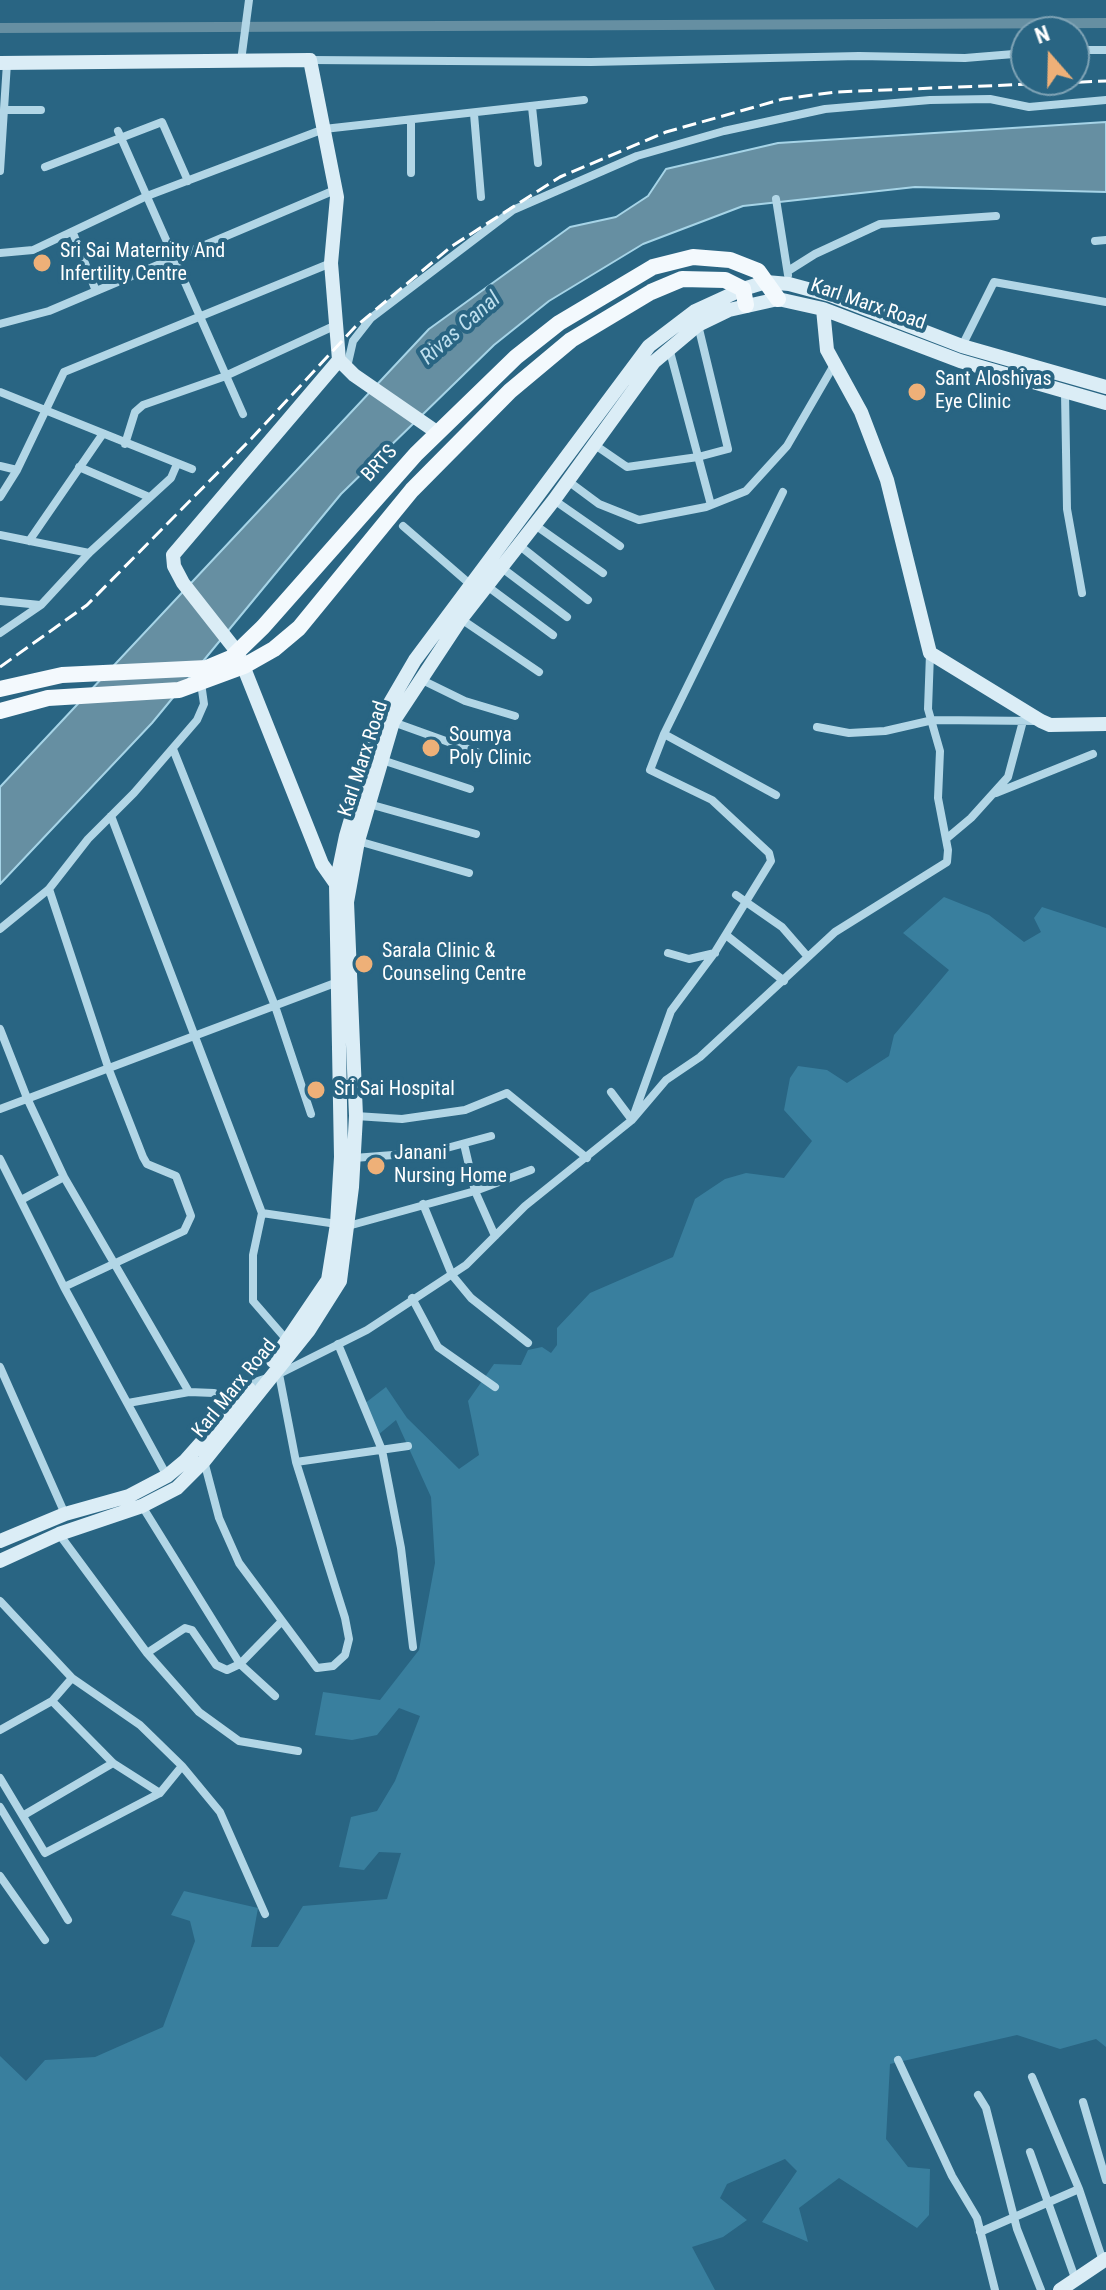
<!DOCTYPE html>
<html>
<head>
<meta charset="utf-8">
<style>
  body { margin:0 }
  #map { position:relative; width:1106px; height:2290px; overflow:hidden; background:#296583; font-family:"Roboto Condensed",sans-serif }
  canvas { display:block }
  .north { position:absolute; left:1010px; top:16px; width:80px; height:80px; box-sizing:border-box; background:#296583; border:2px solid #7fa3b5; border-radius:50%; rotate:340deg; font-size:22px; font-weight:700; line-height:32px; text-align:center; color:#fff }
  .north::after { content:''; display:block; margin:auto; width:28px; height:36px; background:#eeb078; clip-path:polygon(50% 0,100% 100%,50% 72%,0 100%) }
</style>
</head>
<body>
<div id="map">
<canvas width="1106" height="2290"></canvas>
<div class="north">N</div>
</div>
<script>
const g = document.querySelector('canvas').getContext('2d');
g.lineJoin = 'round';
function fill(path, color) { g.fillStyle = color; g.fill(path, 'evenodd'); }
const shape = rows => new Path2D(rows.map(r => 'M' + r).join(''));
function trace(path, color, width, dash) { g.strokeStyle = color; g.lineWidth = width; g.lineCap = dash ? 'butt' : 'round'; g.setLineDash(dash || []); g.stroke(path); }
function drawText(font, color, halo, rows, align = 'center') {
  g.font = font + ' "Roboto Condensed",sans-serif'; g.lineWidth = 8; g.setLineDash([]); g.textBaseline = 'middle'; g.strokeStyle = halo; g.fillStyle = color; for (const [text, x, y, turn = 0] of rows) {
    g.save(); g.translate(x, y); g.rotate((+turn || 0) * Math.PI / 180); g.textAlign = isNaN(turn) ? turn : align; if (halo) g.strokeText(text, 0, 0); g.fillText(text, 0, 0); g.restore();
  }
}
fill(shape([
  [944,897,989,915,1024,942,1041,932,1034,918,1042,907,1106,928,1106,2047,1096,2039,1060,2049,1017,2035,890,2064,886,2139,908,2167,930,2169,929,2215,917,2228,839,2178,799,2208,808,2242,762,2222,797,2171,785,2159,727,2184,720,2198,747,2220,723,2237,692,2247,715,2290,0,2290,0,2056,26,2081,45,2060,95,2057,163,2027,195,1941,190,1921,171,1915,184,1891,258,1908,251,1947,278,1947,303,1906,387,1899,401,1853,379,1852,364,1870,339,1867,351,1817,377,1811,395,1781,420,1716,399,1708,377,1735,352,1740,315,1735,323,1692,380,1700,419,1650,435,1563,431,1497,396,1420,378,1435,364,1404,386,1387,407,1418,459,1469,479,1455,468,1401,494,1364,521,1365,528,1350,542,1347,551,1353,557,1345,557,1328,590,1293,673,1257,695,1199,725,1179,746,1173,784,1178,812,1141,784,1110,790,1078,798,1066,827,1070,847,1083,889,1056,894,1035,949,970,903,933]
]), '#397f9e');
const water = shape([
  [1106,122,1106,192,915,187,743,206,643,244,549,301,494,345,341,494,152,723,0,884,0,787,429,329,570,227,616,217,648,196,666,169,778,143,1106,122]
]);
fill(water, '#668fa2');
trace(water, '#a6d4e7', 2);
trace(shape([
  [0,28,1106,23]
]), '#668fa2', 10);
trace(shape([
  [1074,50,1106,50],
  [310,60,591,62,859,56,965,58,1026,53],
  [241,61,249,0],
  [532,107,538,163],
  [4,110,41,110],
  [474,114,481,197],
  [411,121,411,173],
  [118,131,243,414],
  [45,167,162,122,188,181],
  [0,171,7,63],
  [776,199,788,275],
  [73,233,96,291],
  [1095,241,1106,240],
  [0,253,33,250,147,196,324,129,584,100],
  [788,271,815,254,880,224,996,216],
  [0,324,49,311,335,190],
  [962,346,994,282,1106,302],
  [669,348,711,505],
  [347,367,353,341,371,318,513,210,637,156,724,131,825,109,930,100,990,99,1029,107,1106,100],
  [0,392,192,469],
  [1065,393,1067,509,1082,593],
  [125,444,135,412,143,405,223,377,334,326],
  [595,445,627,467,698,457,728,449,698,325],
  [0,466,17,470,0,497],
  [79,467,149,497],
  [17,470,64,372,331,263],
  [568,481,599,504,639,520,706,507,746,491,787,446,834,365],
  [554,500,620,546],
  [535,525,603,573],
  [403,526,471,585],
  [0,535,89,553],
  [29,541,102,435],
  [520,546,588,600],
  [502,568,567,617],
  [487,586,553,635],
  [0,601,40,605],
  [461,619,539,672],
  [0,633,41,605,89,553,171,478,177,464],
  [420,679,465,701,515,716],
  [393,722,493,758],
  [817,727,849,733,885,731,933,720,1036,721],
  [664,734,776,795],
  [173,749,275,1006,311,1114],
  [382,760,470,789],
  [996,793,1093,754],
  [369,804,476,834],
  [111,816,262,1213,253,1255,253,1301,286,1339],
  [946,839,971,818,1008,777,1023,721],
  [358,841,469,873],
  [49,889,109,1070,143,1157,147,1164,176,1176,191,1216,184,1231,64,1287],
  [736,895,782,927,808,957],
  [0,929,49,889,88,839,134,793,197,720,204,704,201,683],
  [726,935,784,981],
  [668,953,689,959,715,953],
  [0,1029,27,1098,64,1177,21,1200],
  [611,1092,632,1120,671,1011,715,952,771,861,769,853,712,800,650,770,664,734,783,492],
  [0,1109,335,983],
  [356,1116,402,1119,465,1110,507,1093,587,1158],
  [464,1144,475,1191,495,1236],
  [354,1158,432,1152,491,1136],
  [0,1159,64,1287,167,1476],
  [64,1177,189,1392],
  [423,1204,452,1275,471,1298,528,1343],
  [262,1213,337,1224],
  [348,1226,475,1191,531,1170],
  [412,1298,438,1347,495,1387],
  [338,1344,382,1450,401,1548,413,1647],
  [0,1367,65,1514],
  [255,1382,279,1374,367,1330,466,1265,525,1206,632,1120,666,1080,700,1057,835,932,947,862,948,850,938,798,940,751,928,709,930,654],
  [128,1403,189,1392,214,1393,237,1403],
  [204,1461,219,1518,239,1563,317,1668,333,1666,345,1655,349,1639,345,1618,296,1462,279,1374],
  [296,1462,408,1446],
  [142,1506,240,1664,275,1696],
  [59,1534,147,1653,199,1712,239,1741,298,1751],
  [0,1601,72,1678,140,1725,182,1766,220,1812,265,1914],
  [147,1653,185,1628,192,1630,216,1665,227,1670,240,1664,282,1621],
  [52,1701,113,1763,160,1793],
  [0,1730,52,1701,72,1678],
  [0,1778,45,1853,160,1793,182,1766],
  [0,1807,68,1920],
  [24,1815,113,1763],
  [0,1876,45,1940],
  [898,2060,952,2176,977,2218,995,2290],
  [1032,2077,1079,2189,1103,2261],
  [978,2095,986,2108,1017,2229,1041,2290],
  [1083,2102,1106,2180],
  [1030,2152,1075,2278],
  [980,2232,1079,2189]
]), '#b2d6e6', 8);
trace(shape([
  [0,63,310,60,337,197,331,263,339,360,173,555,174,566,183,583,238,653,322,864,336,884],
  [823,309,827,350,861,412,887,480,930,653,1041,721,1050,725,1106,724],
  [339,360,354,375,438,433],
  [273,1361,328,1280,337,1224,341,1157,336,884,346,836,380,720,415,660,649,346,695,311,743,289,766,282,789,284,830,295,962,346,1106,387],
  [0,1541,65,1514,129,1496,167,1476,185,1461,249,1389],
  [0,1561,59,1534,142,1506,177,1488,204,1461,309,1330,340,1281,352,1187,356,1116,347,902,358,841,393,722,461,619,554,500,654,362,698,325,729,310,778,299,823,309,960,361,1106,403],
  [1060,2290,1106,2259]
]), '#dbedf6', 14);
trace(shape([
  [0,689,62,675,207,668,231,658,263,627,416,454,516,357,559,323,653,267,693,257,730,260,758,271,778,299],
  [0,711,48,698,179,690,244,666,274,649,299,628,412,490,510,391,571,340,651,292,682,279,725,280,743,289,746,305]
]), '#f3f9fd', 16);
trace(shape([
  [0,667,87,605,251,439,355,327,452,246,560,177,666,132,783,99,836,92,1106,81]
]), '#fff', 3, [14, 6]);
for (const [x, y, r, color] of [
  [42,263,10,"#eeb078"],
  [917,392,10,"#eeb078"],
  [431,748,10,"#eeb078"],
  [364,964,10,"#eeb078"],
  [316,1090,10,"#eeb078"],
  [376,1166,10,"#eeb078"]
]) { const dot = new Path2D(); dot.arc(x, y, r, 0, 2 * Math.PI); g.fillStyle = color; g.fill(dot); trace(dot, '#296583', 3); }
drawText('20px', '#fff', '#296583', [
  ["Sri Sai Maternity And",60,252],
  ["Infertility Centre",60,275],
  ["Sant Aloshiyas",935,380],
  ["Eye Clinic",935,403],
  ["Soumya",449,736],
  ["Poly Clinic",449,759],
  ["Sarala Clinic &",382,952],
  ["Counseling Centre",382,975],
  ["Sri Sai Hospital",334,1090],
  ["Janani",394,1154],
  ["Nursing Home",394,1177]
], 'left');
drawText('20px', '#fff', '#296583', [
  ["Karl Marx Road",868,305,19],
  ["BRTS",380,464,-47],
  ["Karl Marx Road",364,759,-72],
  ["Karl Marx Road",235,1389,-51]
]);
drawText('italic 22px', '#bddfee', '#296583', [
  ["Rivas Canal",461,329,-41]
]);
</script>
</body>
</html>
